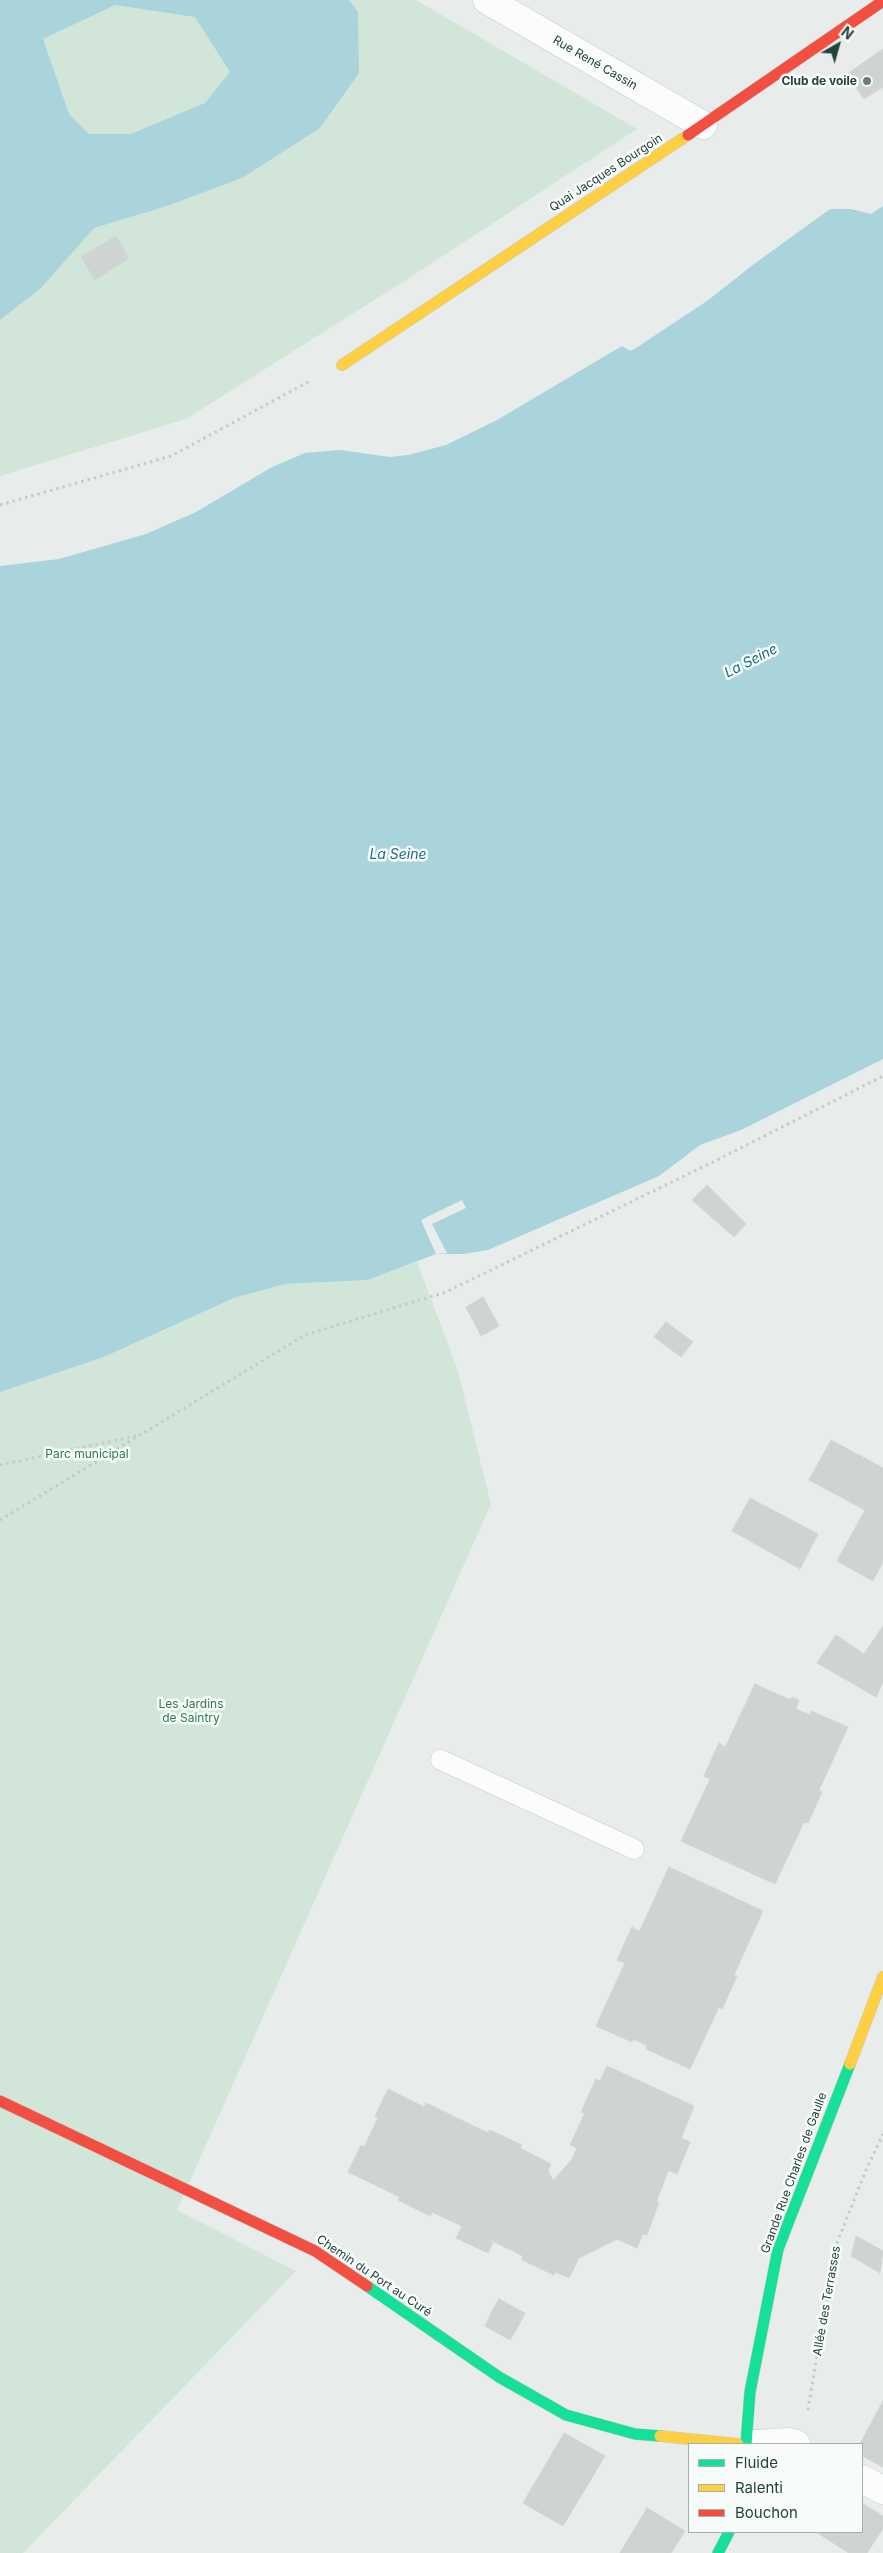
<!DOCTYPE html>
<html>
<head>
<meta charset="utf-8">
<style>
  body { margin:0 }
  #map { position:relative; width:883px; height:2553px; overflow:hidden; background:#e8edeb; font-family:Inter,sans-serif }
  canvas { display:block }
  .legend { position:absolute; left:688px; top:2443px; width:175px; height:90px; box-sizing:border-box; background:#f7fbf9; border:1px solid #a3b1ad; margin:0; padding:6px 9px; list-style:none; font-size:15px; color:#24423a }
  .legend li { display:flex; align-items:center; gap:10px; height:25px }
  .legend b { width:25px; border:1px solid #a3b1ad }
  .north { position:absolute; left:813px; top:20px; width:50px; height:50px; -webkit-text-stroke:4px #f7fbf9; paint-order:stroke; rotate:38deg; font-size:14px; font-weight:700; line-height:20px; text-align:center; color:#24423a }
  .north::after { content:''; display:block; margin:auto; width:18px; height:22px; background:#24423a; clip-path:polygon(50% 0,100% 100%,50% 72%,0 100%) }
</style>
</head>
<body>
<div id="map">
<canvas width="883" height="2553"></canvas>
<ul class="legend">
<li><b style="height:6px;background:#16e098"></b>Fluide</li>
<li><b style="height:6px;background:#ffcf43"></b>Ralenti</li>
<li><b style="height:6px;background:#f24e42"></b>Bouchon</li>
</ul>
<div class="north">N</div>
</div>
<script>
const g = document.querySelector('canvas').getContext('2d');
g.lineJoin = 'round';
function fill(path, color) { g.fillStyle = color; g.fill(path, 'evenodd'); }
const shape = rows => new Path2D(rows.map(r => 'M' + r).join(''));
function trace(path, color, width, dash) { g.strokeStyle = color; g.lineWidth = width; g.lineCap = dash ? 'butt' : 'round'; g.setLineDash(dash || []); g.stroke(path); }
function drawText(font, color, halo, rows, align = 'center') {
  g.font = font + ' Inter,sans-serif'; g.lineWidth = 5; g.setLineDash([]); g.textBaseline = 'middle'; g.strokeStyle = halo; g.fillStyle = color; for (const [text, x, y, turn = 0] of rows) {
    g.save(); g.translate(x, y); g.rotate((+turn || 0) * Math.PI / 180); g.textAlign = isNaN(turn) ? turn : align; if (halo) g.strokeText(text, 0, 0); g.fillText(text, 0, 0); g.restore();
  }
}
fill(shape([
  [0,0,416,0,637,129,406,280,186,419,0,476],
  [417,1262,458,1371,491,1504,177,2210,296,2271,23,2553,0,2553,0,1392,104,1357,234,1298,285,1284,368,1280]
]), '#d1e6d8');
fill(shape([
  [0,0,349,0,358,12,359,73,320,128,242,178,167,206,94,228,41,288,0,320],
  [115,5,195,17,230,72,205,103,131,134,89,134,69,114,43,39],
  [883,206,883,1059,741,1130,700,1145,659,1176,488,1250,463,1254,436,1254,368,1280,285,1284,234,1298,104,1357,0,1392,0,566,59,559,146,534,196,512,272,467,305,453,340,450,390,457,408,455,446,445,497,420,622,346,630,351,636,348,707,301,754,264,830,209,851,209,871,214]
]), '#a9d4db');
fill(shape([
  [462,1200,466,1208,432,1224,447,1253,436,1254,421,1220]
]), '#e8edeb');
const building = shape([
  [883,49,883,87,864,99,847,74,883,49],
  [116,236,129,258,95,280,81,257,116,236],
  [707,1185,746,1224,734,1237,692,1200,707,1185],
  [483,1297,499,1326,481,1336,466,1307,483,1297],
  [666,1322,693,1342,681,1357,654,1337,666,1322],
  [831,1440,883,1468,883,1562,873,1581,837,1561,865,1510,809,1480,831,1440],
  [750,1498,818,1534,800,1569,732,1531,750,1498],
  [883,1626,883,1682,876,1697,817,1663,836,1635,864,1654,883,1626],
  [755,1684,790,1700,792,1697,799,1700,796,1709,810,1715,811,1711,848,1727,819,1790,822,1792,808,1823,804,1822,775,1884,681,1841,755,1684],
  [719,1743,725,1747,710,1779,704,1776,719,1743],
  [669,1867,763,1911,734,1975,737,1976,722,2009,719,2007,690,2069,646,2049,647,2045,633,2039,632,2042,596,2026,669,1867],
  [632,1927,639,1931,625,1963,617,1960,632,1927],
  [607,2066,694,2106,656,2202,659,2202,647,2235,643,2234,637,2248,617,2239,612,2229,573,2248,579,2258,569,2278,555,2272,554,2275,522,2260,523,2256,462,2226,432,2212,430,2216,398,2200,400,2197,348,2172,361,2145,364,2147,378,2118,375,2116,388,2089,424,2107,426,2103,488,2133,490,2130,522,2145,520,2148,551,2164,548,2170,553,2181,572,2159,577,2148,570,2145,585,2113,581,2112,596,2079,600,2081,607,2066],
  [681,2138,690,2142,677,2174,668,2170,681,2138],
  [462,2226,493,2242,488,2253,456,2238,462,2226],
  [612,2229,617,2239,579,2258,573,2248,612,2229],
  [856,2236,883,2251,880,2273,851,2256,856,2236],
  [499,2299,525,2313,519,2325,492,2311,499,2299],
  [492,2311,519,2325,510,2340,485,2326,492,2311],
  [883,2401,883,2467,862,2456,862,2444,860,2444,883,2401],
  [564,2433,605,2456,563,2526,523,2503,564,2433],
  [862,2503,883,2516,883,2528,867,2553,849,2553,816,2532,862,2532,862,2503],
  [647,2508,685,2531,671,2553,620,2553,647,2508]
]);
fill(building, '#cfd4d2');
trace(building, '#d1d6d4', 1);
const lane = shape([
  [441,1760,634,1849]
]);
const street = shape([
  [487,0,703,125],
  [754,2444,789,2442,796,2444],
  [862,2479,883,2490]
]);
const fast = shape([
  [367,2286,499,2377,566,2415,635,2434,660,2436],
  [746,2444,750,2392,778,2249,850,2064],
  [718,2553,729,2532]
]);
const slow = shape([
  [342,365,688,135],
  [850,2064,883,1977],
  [660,2436,738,2444]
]);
const jam = shape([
  [688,135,883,1],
  [0,2101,315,2251,367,2286]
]);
trace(lane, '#c5cac8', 21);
trace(street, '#c5cac8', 29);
trace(fast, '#c3cbc8', 12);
trace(slow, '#c3cbc8', 12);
trace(jam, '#c3cbc8', 12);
trace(shape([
  [0,505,171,456,310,381],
  [0,1465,136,1436],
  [0,1520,305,1335,446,1292,713,1162,883,1076],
  [808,2410,835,2248,866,2170,883,2134]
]), '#c3ccca', 3, [2.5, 4]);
trace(lane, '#fcfcfc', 20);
trace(street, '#fcfcfc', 28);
trace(fast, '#16e098', 11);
trace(slow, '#ffcf43', 11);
trace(jam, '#f24e42', 11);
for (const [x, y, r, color] of [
  [867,81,5,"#697e78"]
]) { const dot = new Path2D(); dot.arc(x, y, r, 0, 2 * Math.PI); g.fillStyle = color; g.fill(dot); trace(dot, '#f7fbf9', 2); }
drawText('12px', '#24423a', '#f7fbf9', [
  ["Rue René Cassin",595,63,30],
  ["Quai Jacques Bourgoin",606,173,-33],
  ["Grande Rue Charles de Gaulle",794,2173,-70],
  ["Chemin du Port au Curé",374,2276,34],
  ["Allée des Terrasses",827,2301,-80]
]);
drawText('bold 12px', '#24423a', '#f7fbf9', [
  ["Club de voile",857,81]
], 'right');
drawText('12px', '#2d7a4b', '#f7fbf9', [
  ["Parc municipal",87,1454],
  ["Les Jardins",191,1704],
  ["de Saintry",191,1718]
]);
drawText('italic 14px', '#1c6f80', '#f7fbf9', [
  ["La Seine",751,661,-27],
  ["La Seine",398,855]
]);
</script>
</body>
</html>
